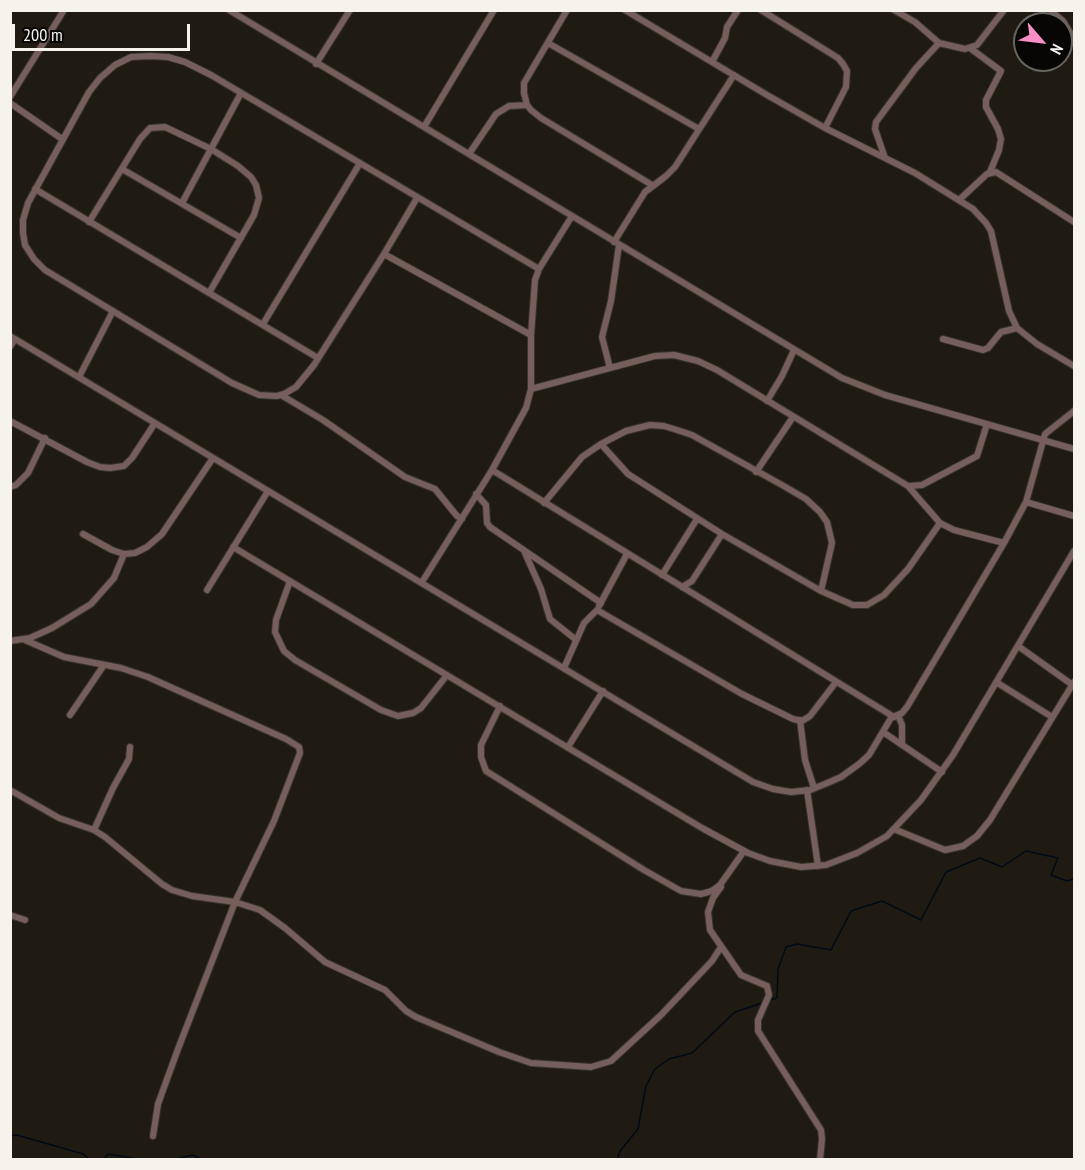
<!DOCTYPE html>
<html>
<head>
<meta charset="utf-8">
<style>
  body { margin:0 }
  #map { position:relative; width:1085px; height:1170px; overflow:hidden; background:#1f1b12; font-family:"PT Sans Narrow",sans-serif }
  canvas { display:block }
  .frame { position:absolute; inset:0; border:12px solid #f6f3ed; pointer-events:none }
  .north { position:absolute; left:1013px; top:12px; width:60px; height:60px; box-sizing:border-box; background:#080604; border:2px solid #676561; border-radius:50%; rotate:118deg; font-size:16px; font-weight:700; line-height:24px; text-align:center; color:#f6f3ed }
  .north::after { content:''; display:block; margin:auto; width:21px; height:27px; background:#fa8fc7; clip-path:polygon(50% 0,100% 100%,50% 72%,0 100%) }
  .scale { position:absolute; left:12px; top:24px; width:178px; height:27px; box-sizing:border-box; border:3px solid #f6f3ed; border-top:0; padding-left:8px; font-size:18px; line-height:21px; white-space:nowrap; color:#f6f3ed; -webkit-text-stroke:4px #080604; paint-order:stroke }
</style>
</head>
<body>
<div id="map">
<canvas width="1085" height="1170"></canvas>
<div class="frame"></div>
<div class="north">N</div>
<div class="scale">200 m</div>
</div>
<script>
const g = document.querySelector('canvas').getContext('2d');
g.lineJoin = 'round';
const shape = rows => new Path2D(rows.map(r => 'M' + r).join(''));
function trace(path, color, width, dash) { g.strokeStyle = color; g.lineWidth = width; g.lineCap = dash ? 'butt' : 'round'; g.setLineDash(dash || []); g.stroke(path); }
trace(shape([
  [770,1000,777,998,778,969,786,947,797,944,831,950,851,911,882,901,921,920,946,872,980,858,1002,867,1026,851,1058,858,1051,875,1067,881,1074,879],
  [10,1136,17,1135,83,1154,90,1160],
  [103,1160,108,1154,144,1160],
  [172,1160,192,1155,205,1160],
  [617,1160,620,1151,638,1129,646,1086,655,1069,669,1059,692,1053,735,1012,762,1003]
]), '#000a17', 1.5);
const minor = shape([
  [229,10,842,378,885,395,1074,449],
  [567,10,524,83,524,93,527,105,531,110,541,118,652,185],
  [625,10,767,95,825,128,915,173,973,209,986,223,991,231,1009,311,1017,328,1037,344,1074,366],
  [761,10,838,58,843,64,847,71,846,87,825,128],
  [894,10,915,22,939,43,965,49,977,45,1004,10],
  [1050,10,1063,21,1074,39],
  [548,43,699,129],
  [970,48,1001,71,986,100,986,107,998,129,1001,139,999,150,990,172],
  [712,62,725,38,727,27,738,10],
  [316,64,350,10],
  [10,97,64,10],
  [10,103,62,139],
  [424,127,494,10],
  [469,154,496,114,509,106,527,105],
  [885,158,875,129,876,122,916,68,939,43],
  [122,169,241,238],
  [35,189,318,358],
  [417,198,384,254,314,365,296,387,284,394,277,396,259,395,232,383,45,270,34,259,25,245,23,233,23,220,28,203,89,92,100,78,115,65,131,57,150,56,168,57,185,62,211,75,539,269],
  [959,200,987,174,996,172,1074,222],
  [182,203,241,93],
  [89,222,140,139,150,128,165,127,211,149,238,166,251,177,256,185,259,198,254,215,209,293],
  [614,242,645,192,666,176,675,167,734,75],
  [384,254,531,335],
  [263,324,360,163],
  [10,336,753,782,773,789,791,792,810,790,825,784,841,777,859,764,869,755,891,718,902,713,907,707,1004,543,1026,502,1045,434,1074,411],
  [943,339,983,350,988,348,1001,332,1017,328],
  [10,347,15,339],
  [610,368,602,337,611,301,619,245],
  [79,377,113,311],
  [531,389,655,356,674,355,698,361,717,370,908,486,940,523,954,530,1004,543],
  [281,395,323,420,405,477,435,489,457,516,462,519],
  [767,401,782,376,794,350],
  [10,421,87,462,100,467,110,468,124,466,132,458,155,423],
  [601,444,628,474,722,534,821,591,853,605,867,605,884,595,908,569,940,523],
  [492,470,894,717],
  [756,472,793,417],
  [909,486,922,485,977,456,987,424],
  [10,487,16,485,28,473,45,438],
  [476,494,486,505,487,523,490,527,601,603],
  [1026,502,1074,516],
  [544,503,582,457,601,444,626,431,650,425,664,426,677,430,692,435,782,485,806,499,820,512,827,522,832,543,821,591],
  [83,534,112,550,124,554,135,553,147,547,162,534,213,458],
  [233,547,702,828,748,853,770,861,801,867,826,865,857,853,887,836,921,800,953,755,1074,551],
  [525,553,541,589,550,619,575,639],
  [662,575,697,519],
  [290,581,276,620,275,632,284,651,295,660,381,710,398,716,413,713,421,708,447,675],
  [422,582,492,470,526,408,531,389,531,335,535,280,539,269,572,216],
  [682,587,692,581,722,534],
  [207,590,268,491],
  [599,606,627,554],
  [25,640,64,657,121,668,148,677,286,739,299,747,300,753,274,821,235,902,178,1049,158,1104,153,1136],
  [10,641,30,638,52,628,91,604,114,578,124,554],
  [1018,646,1074,686],
  [564,668,584,623,597,610,742,694,793,719,802,721,810,716,836,682],
  [996,682,1052,717],
  [500,706,481,745,481,757,486,771,644,870,681,891,701,894,712,891,720,885,744,851],
  [70,715,104,665],
  [898,715,902,725,902,745],
  [800,720,805,760,814,788],
  [883,732,942,772],
  [568,747,603,691],
  [10,790,59,818,94,830,105,837,162,884,172,890,192,896,235,902,260,910,285,928,325,962,385,990,406,1011,416,1017,499,1052,531,1063,591,1067,611,1061,661,1015,712,961,721,947],
  [807,790,818,866],
  [894,829,945,850,963,846,977,836,990,820,1074,682],
  [94,830,113,788,129,759,130,747],
  [721,887,713,898,708,912,710,930,741,975,767,986,769,995,758,1020,758,1031,821,1130,822,1139,820,1160],
  [10,915,25,920]
]);
trace(minor, '#39352c', 8);
trace(minor, '#755e5c', 6);
</script>
</body>
</html>
